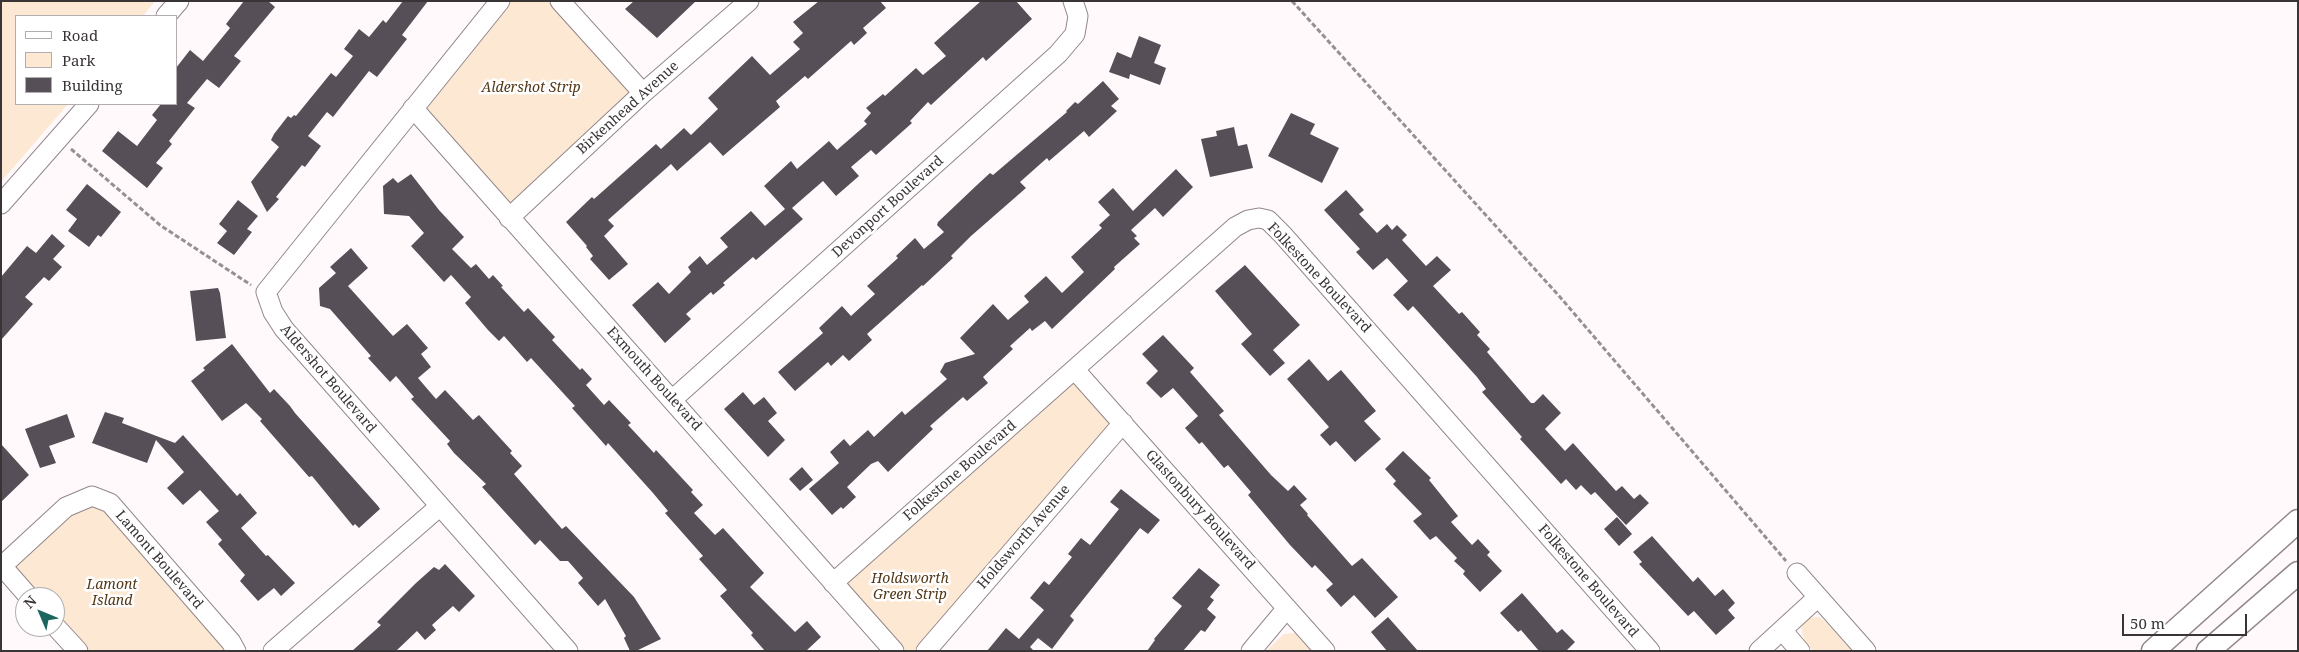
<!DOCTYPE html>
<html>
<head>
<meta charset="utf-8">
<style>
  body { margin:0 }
  #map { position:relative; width:2299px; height:652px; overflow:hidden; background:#fff9fb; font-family:"Noto Serif",serif }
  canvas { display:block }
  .frame { position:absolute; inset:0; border:2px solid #393436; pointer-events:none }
  .legend { position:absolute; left:15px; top:15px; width:162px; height:90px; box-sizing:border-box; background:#fff; border:1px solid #b0aeaf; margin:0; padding:6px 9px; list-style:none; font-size:15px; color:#393436 }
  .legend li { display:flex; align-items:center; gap:10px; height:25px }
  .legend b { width:25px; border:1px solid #b0aeaf }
  .north { position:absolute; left:15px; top:587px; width:50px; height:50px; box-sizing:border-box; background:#fff; border:1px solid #b0aeaf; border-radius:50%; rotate:315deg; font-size:14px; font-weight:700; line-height:20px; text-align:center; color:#393436 }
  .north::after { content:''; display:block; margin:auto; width:18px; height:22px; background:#1b665e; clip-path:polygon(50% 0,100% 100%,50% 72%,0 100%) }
  .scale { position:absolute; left:2122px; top:614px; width:125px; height:22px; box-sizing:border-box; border:2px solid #393436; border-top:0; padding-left:6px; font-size:15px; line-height:18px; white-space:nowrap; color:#393436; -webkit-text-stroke:4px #fff; paint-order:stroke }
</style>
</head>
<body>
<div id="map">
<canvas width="2299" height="652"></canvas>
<div class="frame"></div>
<ul class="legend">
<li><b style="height:6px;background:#fff"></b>Road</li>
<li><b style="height:14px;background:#fde8d3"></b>Park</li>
<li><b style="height:14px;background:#564f57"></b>Building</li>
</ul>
<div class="north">N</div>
<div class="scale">50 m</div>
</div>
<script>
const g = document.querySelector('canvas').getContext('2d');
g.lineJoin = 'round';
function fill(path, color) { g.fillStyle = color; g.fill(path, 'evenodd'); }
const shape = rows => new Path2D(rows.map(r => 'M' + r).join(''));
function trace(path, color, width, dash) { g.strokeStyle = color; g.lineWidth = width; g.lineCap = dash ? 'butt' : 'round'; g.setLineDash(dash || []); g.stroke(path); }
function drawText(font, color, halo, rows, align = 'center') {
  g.font = font + ' "Noto Serif",serif'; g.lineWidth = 5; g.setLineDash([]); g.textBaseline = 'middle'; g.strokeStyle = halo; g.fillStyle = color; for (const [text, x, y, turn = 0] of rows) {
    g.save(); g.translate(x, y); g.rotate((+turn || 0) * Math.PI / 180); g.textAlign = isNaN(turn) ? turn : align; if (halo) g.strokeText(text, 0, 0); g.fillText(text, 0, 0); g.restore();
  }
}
fill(shape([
  [1,1,155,1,143,16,16,16,16,104,68,104,1,182],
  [500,1,560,1,643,93,509,218,413,108],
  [1075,370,1123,423,926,651,894,651,833,583],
  [92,496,236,651,78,651,55,626,55,597,29,597,2,566],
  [1820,617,1833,629,1852,651,1813,651,1805,642,1801,628,1806,618],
  [1295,633,1304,639,1314,651,1266,651,1284,634]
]), '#fde8d3');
fill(shape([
  [244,1,268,1,275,7,234,56,241,61,219,88,207,79,187,103,195,108,169,141,172,144,156,163,163,168,147,188,102,151,118,131,137,146,157,120,152,115,161,104,176,104,176,68,190,50,203,61,230,28,226,24],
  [403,1,428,1,402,35,407,39,377,77,369,71,333,117,327,112,308,136,321,146,305,167,302,165,276,197,279,199,267,212,251,182,279,147,271,140,274,134,288,116,291,118,294,115,296,116,331,73,336,77,353,56,344,49,359,29,369,37,383,20,386,23],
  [634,1,696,1,657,38,625,9],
  [819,1,880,1,886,8,863,28,867,33,854,45,851,41,808,79,805,76,776,101,780,107,723,156,710,142,677,171,671,164,608,220,614,226,604,236,628,264,609,280,590,259,593,256,586,247,587,246,566,222,592,197,594,199,656,144,661,149,684,128,691,135,718,109,708,98,752,56,770,75,800,49,793,42,803,33,793,22],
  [981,1,1016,1,1032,19,986,61,983,57,931,105,928,102,910,121,912,123,876,155,871,150,851,167,859,176,836,196,823,181,792,208,803,219,756,260,753,257,723,283,725,285,713,295,711,292,686,314,691,319,665,343,632,305,658,282,669,294,691,272,688,267,700,256,707,265,728,247,720,238,751,211,765,226,785,209,764,186,791,161,797,169,829,141,837,150,867,124,864,121,871,113,866,108,883,94,885,96,916,68,923,75,946,56,934,43],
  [1139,36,1161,45,1154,63,1166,68,1160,85,1130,74,1129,79,1109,72,1117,52,1131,58],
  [1103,81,1119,99,1111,106,1117,111,1089,137,1084,131,1049,161,1047,158,1020,182,1026,188,971,236,951,256,953,258,923,286,922,285,867,334,872,340,849,361,843,355,831,366,828,362,795,391,778,372,823,333,819,328,842,306,851,316,875,294,867,286,898,258,896,256,915,238,924,249,944,232,937,225,938,222,977,185,990,173,993,175,1067,112,1066,111,1075,102,1078,104],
  [1291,113,1315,124,1310,134,1339,148,1322,183,1268,156],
  [1234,127,1238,146,1247,144,1253,168,1210,177,1201,139,1217,136,1216,131],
  [1176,169,1193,187,1163,217,1155,208,1131,230,1137,236,1134,238,1140,244,1114,267,1115,269,1052,329,1045,321,1032,331,1030,328,1010,346,1013,349,983,377,988,383,967,401,963,397,930,426,933,429,888,472,878,461,871,464,847,487,856,497,843,509,841,507,832,515,809,489,839,463,830,452,844,439,850,446,868,430,874,437,902,411,905,415,947,379,940,372,945,363,975,354,960,338,993,304,1008,320,1029,302,1024,296,1046,276,1062,293,1084,272,1071,257,1102,228,1099,225,1110,215,1098,202,1113,188,1133,211],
  [411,174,439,210,464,237,452,249,471,268,476,264,489,279,493,275,503,286,501,287,524,312,528,308,555,337,552,340,580,370,582,368,592,379,586,385,604,405,609,400,631,423,628,425,654,453,656,450,693,490,691,492,703,505,694,513,715,535,723,528,764,573,750,587,795,632,807,621,821,637,806,651,765,651,751,635,753,633,720,596,727,590,699,559,703,556,665,513,668,511,653,493,608,443,606,446,572,408,575,406,531,358,527,362,504,336,499,341,488,330,465,303,471,297,451,275,444,282,411,246,424,233,409,216,384,214,383,186,393,178,398,183],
  [87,184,121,212,101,237,98,235,89,247,68,231,77,219,66,210],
  [1346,190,1364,210,1359,214,1377,233,1387,224,1392,230,1397,225,1407,235,1402,240,1426,266,1437,256,1451,270,1433,286,1459,314,1462,312,1480,332,1477,335,1490,349,1487,352,1531,403,1534,403,1543,394,1561,413,1545,429,1565,451,1573,443,1616,491,1622,486,1634,499,1640,494,1649,503,1626,525,1595,492,1591,495,1581,485,1576,490,1566,479,1561,484,1520,439,1522,437,1482,392,1486,389,1477,377,1413,306,1408,311,1393,295,1408,281,1387,258,1373,270,1356,252,1360,249,1324,210],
  [238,200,258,216,247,229,252,232,234,255,217,243,227,231,219,224],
  [52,234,65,246,53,259,62,267,49,281,44,277,25,297,33,304,1,340,1,277,27,246,36,253],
  [351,248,368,268,348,286,393,336,407,324,428,348,421,354,431,367,418,378,436,399,445,390,473,420,479,415,512,451,510,453,522,466,514,474,562,529,566,526,634,597,661,639,636,651,630,651,624,638,626,636,605,599,598,606,578,583,583,578,568,561,560,561,540,540,535,545,482,487,486,484,454,453,447,444,450,441,411,399,414,397,396,376,390,382,368,358,371,356,330,309,320,306,319,288,336,273,330,267],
  [1245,265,1300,325,1273,350,1285,363,1270,376,1241,344,1252,334,1215,291],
  [218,288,220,293,226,338,196,341,190,291],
  [1163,335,1194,368,1190,372,1224,411,1219,415,1271,475,1288,491,1294,485,1307,499,1300,505,1308,514,1307,515,1352,566,1362,558,1398,597,1375,618,1354,595,1341,607,1326,590,1333,584,1315,565,1312,568,1290,545,1248,495,1251,492,1228,465,1224,468,1202,442,1199,444,1185,428,1198,416,1173,388,1161,398,1146,383,1158,371,1142,354],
  [232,344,270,393,274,389,290,406,295,413,378,506,380,509,359,528,355,524,353,526,312,476,309,477,260,421,262,419,246,403,222,421,191,381,205,370,203,368],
  [1309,359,1328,381,1341,370,1376,411,1364,421,1381,439,1355,462,1336,441,1330,446,1320,435,1329,427,1287,379],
  [743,392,754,405,764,397,777,413,768,421,785,440,768,457,724,409],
  [105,412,124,418,122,423,175,443,183,435,237,496,240,493,257,513,241,528,266,556,268,555,295,583,281,596,274,588,258,601,240,581,245,575,218,544,222,540,206,522,219,511,200,490,183,505,167,488,184,472,156,440,147,463,92,443],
  [67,414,75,437,49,446,56,463,40,468,25,429],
  [1,444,29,475,1,502],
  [1403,451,1431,478,1429,480,1458,516,1451,522,1472,545,1478,539,1490,552,1487,555,1502,571,1480,592,1463,574,1465,571,1454,561,1457,558,1436,536,1430,540,1413,521,1422,514,1393,484,1396,481,1385,469],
  [802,467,813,480,800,491,789,479],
  [1121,489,1160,520,1148,534,1140,528,1070,616,1074,620,1052,649,1038,638,1030,647,1034,651,987,651,1006,628,1019,639,1044,610,1030,598,1044,581,1049,585,1072,557,1068,554,1081,538,1090,545,1119,509,1110,502],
  [1617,517,1632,534,1619,546,1604,529],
  [1652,536,1693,582,1698,577,1715,596,1723,589,1735,603,1728,610,1735,618,1716,635,1694,611,1688,616,1639,564,1642,562,1633,552],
  [445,564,475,596,459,612,453,606,432,625,436,630,425,640,417,631,396,651,352,651,381,625,377,622,416,583,434,567,439,570],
  [1199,568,1220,585,1210,597,1214,600,1207,609,1216,617,1205,632,1201,630,1183,651,1147,651,1155,640,1154,639,1182,606,1172,598],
  [1522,593,1557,633,1562,629,1575,642,1566,651,1539,651,1521,630,1518,632,1500,613],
  [1388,617,1418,651,1387,651,1371,632]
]), '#564f57');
const minor = shape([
  [500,1,266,292,273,312,284,329,568,651],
  [560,1,643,93],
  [166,16,179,1],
  [413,108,894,651],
  [1,204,89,104],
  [509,218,643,93,749,1],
  [1075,370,1325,651],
  [673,399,1058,54,1075,34,1078,16,1073,1],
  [1,565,29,597],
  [2,566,66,507,92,496,110,503,231,642,236,651],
  [1797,573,1866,651],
  [833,583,1235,227,1248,220,1259,218,1268,220,1283,235,1650,651],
  [55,626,78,651],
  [1782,630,1800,651],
  [273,651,439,507],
  [926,651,1123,423],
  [1251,651,1287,608],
  [1759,651,1818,597]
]);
const major = shape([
  [2153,651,2298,521],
  [2208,651,2298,573]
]);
trace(minor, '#93878b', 21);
trace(major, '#93878b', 25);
trace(shape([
  [1292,1,1560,297,1786,561],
  [71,149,160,225,251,285]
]), '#959092', 3, [5, 2.5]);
trace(minor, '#fff', 19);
trace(major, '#fff', 22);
drawText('italic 14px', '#533615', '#fff', [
  ["Aldershot Strip",531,88],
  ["Holdsworth",910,579],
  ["Green Strip",910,595],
  ["Lamont",112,585],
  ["Island",112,601]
]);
drawText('14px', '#393436', '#fff', [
  ["Birkenhead Avenue",628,108,-42],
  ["Devonport Boulevard",888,207,-42],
  ["Folkestone Boulevard",1319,278,47],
  ["Aldershot Boulevard",328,379,49],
  ["Exmouth Boulevard",654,379,48],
  ["Folkestone Boulevard",960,471,-41],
  ["Glastonbury Boulevard",1200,510,48],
  ["Holdsworth Avenue",1024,537,-49],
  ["Lamont Boulevard",159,560,49],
  ["Folkestone Boulevard",1588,581,49]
]);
</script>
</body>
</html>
